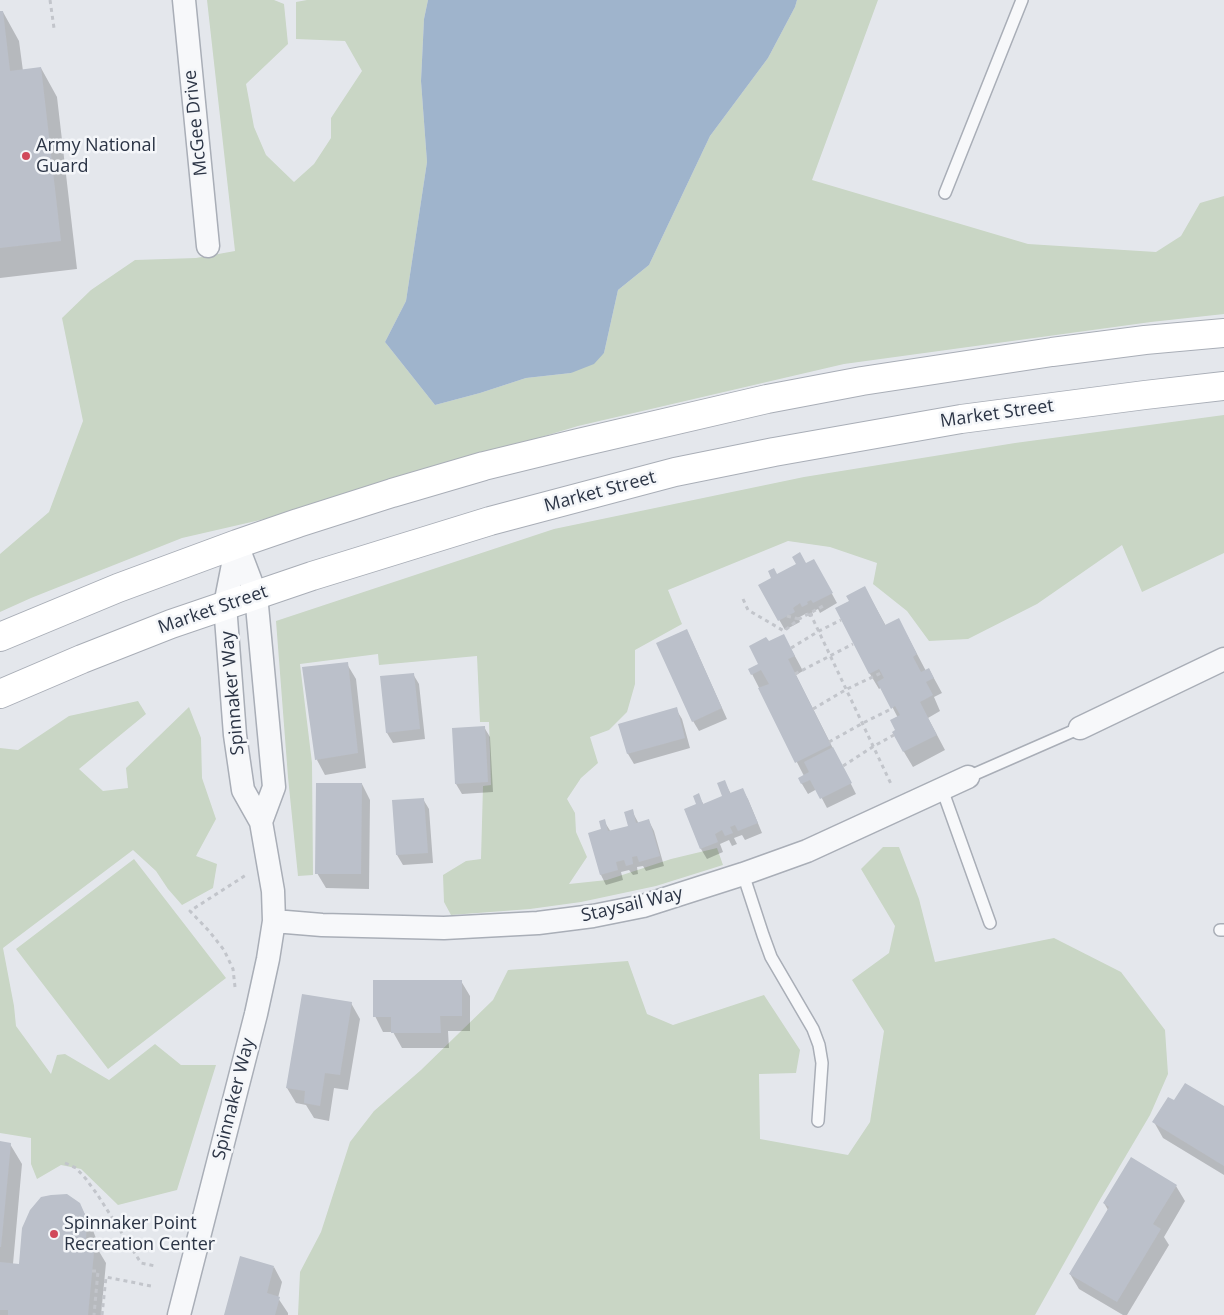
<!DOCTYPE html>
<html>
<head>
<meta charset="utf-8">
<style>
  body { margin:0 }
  canvas { display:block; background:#e4e7ec }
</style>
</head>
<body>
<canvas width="1224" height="1315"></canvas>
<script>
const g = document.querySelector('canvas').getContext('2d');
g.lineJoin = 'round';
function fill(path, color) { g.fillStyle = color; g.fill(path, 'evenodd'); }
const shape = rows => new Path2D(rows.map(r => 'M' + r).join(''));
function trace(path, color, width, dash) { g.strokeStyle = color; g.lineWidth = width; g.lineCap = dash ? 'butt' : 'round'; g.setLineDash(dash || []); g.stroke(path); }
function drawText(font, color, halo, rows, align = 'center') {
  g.font = font + ' "Open Sans",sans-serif'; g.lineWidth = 5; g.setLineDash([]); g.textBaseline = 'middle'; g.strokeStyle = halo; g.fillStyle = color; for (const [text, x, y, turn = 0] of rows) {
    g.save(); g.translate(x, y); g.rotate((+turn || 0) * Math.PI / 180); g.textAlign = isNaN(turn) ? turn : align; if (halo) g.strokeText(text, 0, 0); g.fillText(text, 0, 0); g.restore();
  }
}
fill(shape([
  [207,0,274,0,284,4,288,44,246,84,254,127,266,155,294,182,314,164,331,138,331,118,362,71,345,41,296,39,296,2,307,0,428,0,424,19,421,81,427,162,406,301,385,342,435,405,480,393,526,378,571,373,604,353,618,290,649,265,710,136,768,58,795,7,797,0,878,0,812,180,1028,244,1156,252,1181,236,1200,203,1224,196,1224,314,1151,322,844,364,578,426,282,515,182,538,31,598,0,612,0,554,49,512,83,421,62,318,91,290,135,260,196,258,235,251],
  [1224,415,1224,553,1142,592,1122,545,1037,604,968,639,929,641,907,611,873,584,877,563,830,547,788,541,668,590,682,624,635,650,635,684,627,712,609,730,590,737,598,763,581,778,567,799,575,813,576,832,587,857,569,884,607,880,671,859,717,848,723,865,656,886,581,902,530,909,451,915,444,902,443,875,466,861,481,859,483,786,491,785,489,722,480,722,477,656,379,665,378,654,300,664,312,763,313,875,298,876,288,777,276,621,554,529,804,477,1015,443],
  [138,701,146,714,79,769,103,791,128,788,126,768,189,707,201,738,202,778,216,819,196,856,217,864,213,888,182,905,168,889,156,871,133,850,3,948,14,1006,16,1026,51,1074,57,1055,65,1054,109,1080,155,1044,181,1065,216,1065,177,1190,118,1205,81,1169,61,1165,37,1179,31,1164,31,1138,0,1133,0,748,18,750,69,716],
  [883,847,899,847,919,899,935,962,1054,938,1121,972,1165,1030,1168,1074,1150,1115,1098,1203,1035,1315,298,1315,300,1272,321,1232,350,1142,374,1111,421,1070,493,1000,508,970,628,961,647,1014,673,1025,764,995,800,1050,796,1073,759,1074,760,1139,848,1155,870,1122,884,1031,852,980,889,953,895,926,861,869],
  [134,859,226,978,108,1069,16,949]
]), '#c9d6c5');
fill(shape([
  [428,0,797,0,795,7,768,58,710,136,649,265,618,290,604,353,594,364,571,373,526,378,480,393,435,405,385,342,406,301,427,162,421,81,424,19]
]), '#9fb4cc');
fill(shape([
  [3,12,19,41,23,71,41,68,57,97,77,269,0,278,0,13],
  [814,561,837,603,820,613,818,609,812,612,813,615,809,617,807,613,798,618,800,622,785,630,760,586,777,576],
  [865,588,886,626,907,635,926,671,929,669,942,693,934,697,940,711,928,718,945,750,913,767,904,752,897,731,898,718,882,687,879,689,870,674,837,608,850,601],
  [784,636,803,671,796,675,856,794,827,808,817,789,808,794,802,784,800,778,804,776,752,674,759,665,768,643],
  [692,641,727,719,699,731,693,721],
  [347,664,356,679,366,768,325,775,317,760],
  [413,674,419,684,425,739,393,743,387,733],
  [676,709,682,719,690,748,634,764,628,754,620,725],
  [484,727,490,737,493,792,462,794,456,784],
  [724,781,731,794,742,789,748,799,762,833,745,840,742,835,734,838,737,844,732,846,729,840,720,844,723,852,707,859,701,849,685,810,698,805,698,795,704,805,724,797],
  [362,784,370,800,369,889,326,888,317,873],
  [423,799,429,809,433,863,403,865,397,855,393,801],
  [632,811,639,824,649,821,654,831,664,866,646,871,643,866,637,867,638,874,633,875,629,870,621,872,623,880,606,885,601,875,604,821,611,832,630,826],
  [461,981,470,996,470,1031,448,1031,449,1048,402,1048,393,1032,383,1032,375,1016],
  [351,1003,360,1019,348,1090,334,1088,329,1121,314,1118,306,1105,296,1103,287,1088],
  [1174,1102,1224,1108,1224,1175,1163,1138,1154,1122],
  [0,1143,10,1144,22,1164,13,1264,20,1265,79,1204,91,1225,97,1241,97,1248,106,1263,101,1315,0,1315],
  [1176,1186,1185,1201,1164,1237,1169,1245,1127,1315,1123,1315,1079,1289,1070,1274,1108,1210,1104,1203],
  [274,1267,282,1282,278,1298,288,1313,288,1315,225,1315]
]), '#0003');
fill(shape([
  [0,11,3,11,10,71,41,67,61,241,0,248],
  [800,552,806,563,814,559,833,593,813,603,811,600,807,602,808,604,802,607,800,603,793,608,795,612,778,621,758,585,771,578,768,571,774,568,777,574,796,564,792,557],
  [865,586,885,625,899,618,917,654,913,657,921,672,929,668,934,678,926,682,933,695,920,702,937,735,903,752,892,732,895,730,890,720,900,715,895,706,891,709,877,682,884,678,879,669,869,674,835,608,849,601,846,596],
  [687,629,722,708,692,722,656,643],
  [784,634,795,656,788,659,831,745,795,763,758,688,769,684,761,670,751,675,748,669,758,664,749,646,766,637,769,641],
  [348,662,358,753,315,760,302,667],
  [414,673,420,729,386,733,380,676],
  [677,707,685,738,627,754,618,724],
  [485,726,488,782,455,784,452,728],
  [833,747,852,783,820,799,810,780,801,784,798,778,809,772,804,762],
  [725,780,730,793,743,788,758,823,738,831,735,825,730,827,733,833,725,836,722,830,715,834,718,842,700,849,684,809,696,804,693,796,699,793,703,804,722,796,717,783],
  [316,783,362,783,361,874,315,874],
  [424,798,428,853,396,855,392,800],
  [633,809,636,823,649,819,660,856,639,862,637,856,632,857,633,864,626,866,624,860,616,862,618,870,600,875,588,833,601,829,599,821,605,819,608,831,628,826,624,812],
  [373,980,462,980,462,1016,440,1016,441,1033,391,1033,391,1017,373,1017],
  [302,994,352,1002,340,1075,325,1073,320,1106,304,1103,305,1091,286,1088],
  [1185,1083,1224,1106,1224,1166,1152,1122,1168,1097,1174,1100],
  [0,1141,11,1143,1,1247,0,1247],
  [1131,1157,1177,1185,1153,1224,1161,1229,1117,1302,1069,1274,1109,1207,1103,1203],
  [67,1194,80,1203,87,1219,86,1240,95,1242,88,1315,8,1315,8,1310,0,1310,0,1262,19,1264,22,1228,30,1210,41,1197,51,1195],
  [240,1256,274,1266,267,1293,280,1297,275,1315,224,1315]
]), '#bbc0ca');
const lane = shape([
  [945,193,1022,0],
  [968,777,1080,728],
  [942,789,990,923],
  [743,874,763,935,771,957,813,1029,819,1045,822,1063,818,1121],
  [1220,930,1224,930]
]);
const street = shape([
  [184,0,208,246],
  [237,545,256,595,274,787,261,822],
  [1080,728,1224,659],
  [274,921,322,925,444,928,538,923,593,916,643,906,743,874,807,851,968,777],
  [179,1315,256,1014,268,959,274,921,273,891,261,822,243,790,235,735,225,605,237,544]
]);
const secondary = shape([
  [0,637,118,588,237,544,298,523,392,493,484,466,578,443,767,399,862,381,1052,352,1145,340,1224,333],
  [0,694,82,659,171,624,312,576,490,521,675,472,774,452,961,419,1145,395,1224,386]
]);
trace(lane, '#a9aeb7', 14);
trace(street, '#a9aeb7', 25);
trace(secondary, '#a9aeb7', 30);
trace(shape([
  [50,0,54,28],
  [743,599,748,610,784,631,799,619,825,605],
  [810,613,892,786],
  [787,616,799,619],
  [791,648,819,631,841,620],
  [795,674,853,644],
  [813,709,847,689,881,673],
  [829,742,863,723,891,709],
  [843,766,874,746,894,735],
  [235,987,233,969,224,950,209,931,190,911,246,875],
  [65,1163,76,1168,86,1179,97,1194,141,1263,155,1266],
  [92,1271,98,1271,94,1315],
  [102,1315,106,1277,151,1286]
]), '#c2c5cb', 3, [4, 4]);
trace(lane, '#f7f8fa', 11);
trace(street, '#f7f8fa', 22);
trace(secondary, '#fff', 28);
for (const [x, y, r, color] of [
  [26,156,5,"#d1495b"],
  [54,1234,5,"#d1495b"]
]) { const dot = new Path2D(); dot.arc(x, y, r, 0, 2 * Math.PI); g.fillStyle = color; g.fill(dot); trace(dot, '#f4f6f9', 2); }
drawText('18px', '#2b3445', '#f4f6f9', [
  ["McGee Drive",196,123,-96],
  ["Market Street",997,414,-8],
  ["Market Street",600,492,-15],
  ["Market Street",213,610,-19],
  ["Spinnaker Way",233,693,-95],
  ["Staysail Way",632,905,-13],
  ["Spinnaker Way",234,1099,-76]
]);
drawText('18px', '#2b3445', '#f4f6f9', [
  ["Army National",36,146],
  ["Guard",36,167],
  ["Spinnaker Point",64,1224],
  ["Recreation Center",64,1245]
], 'left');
</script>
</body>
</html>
